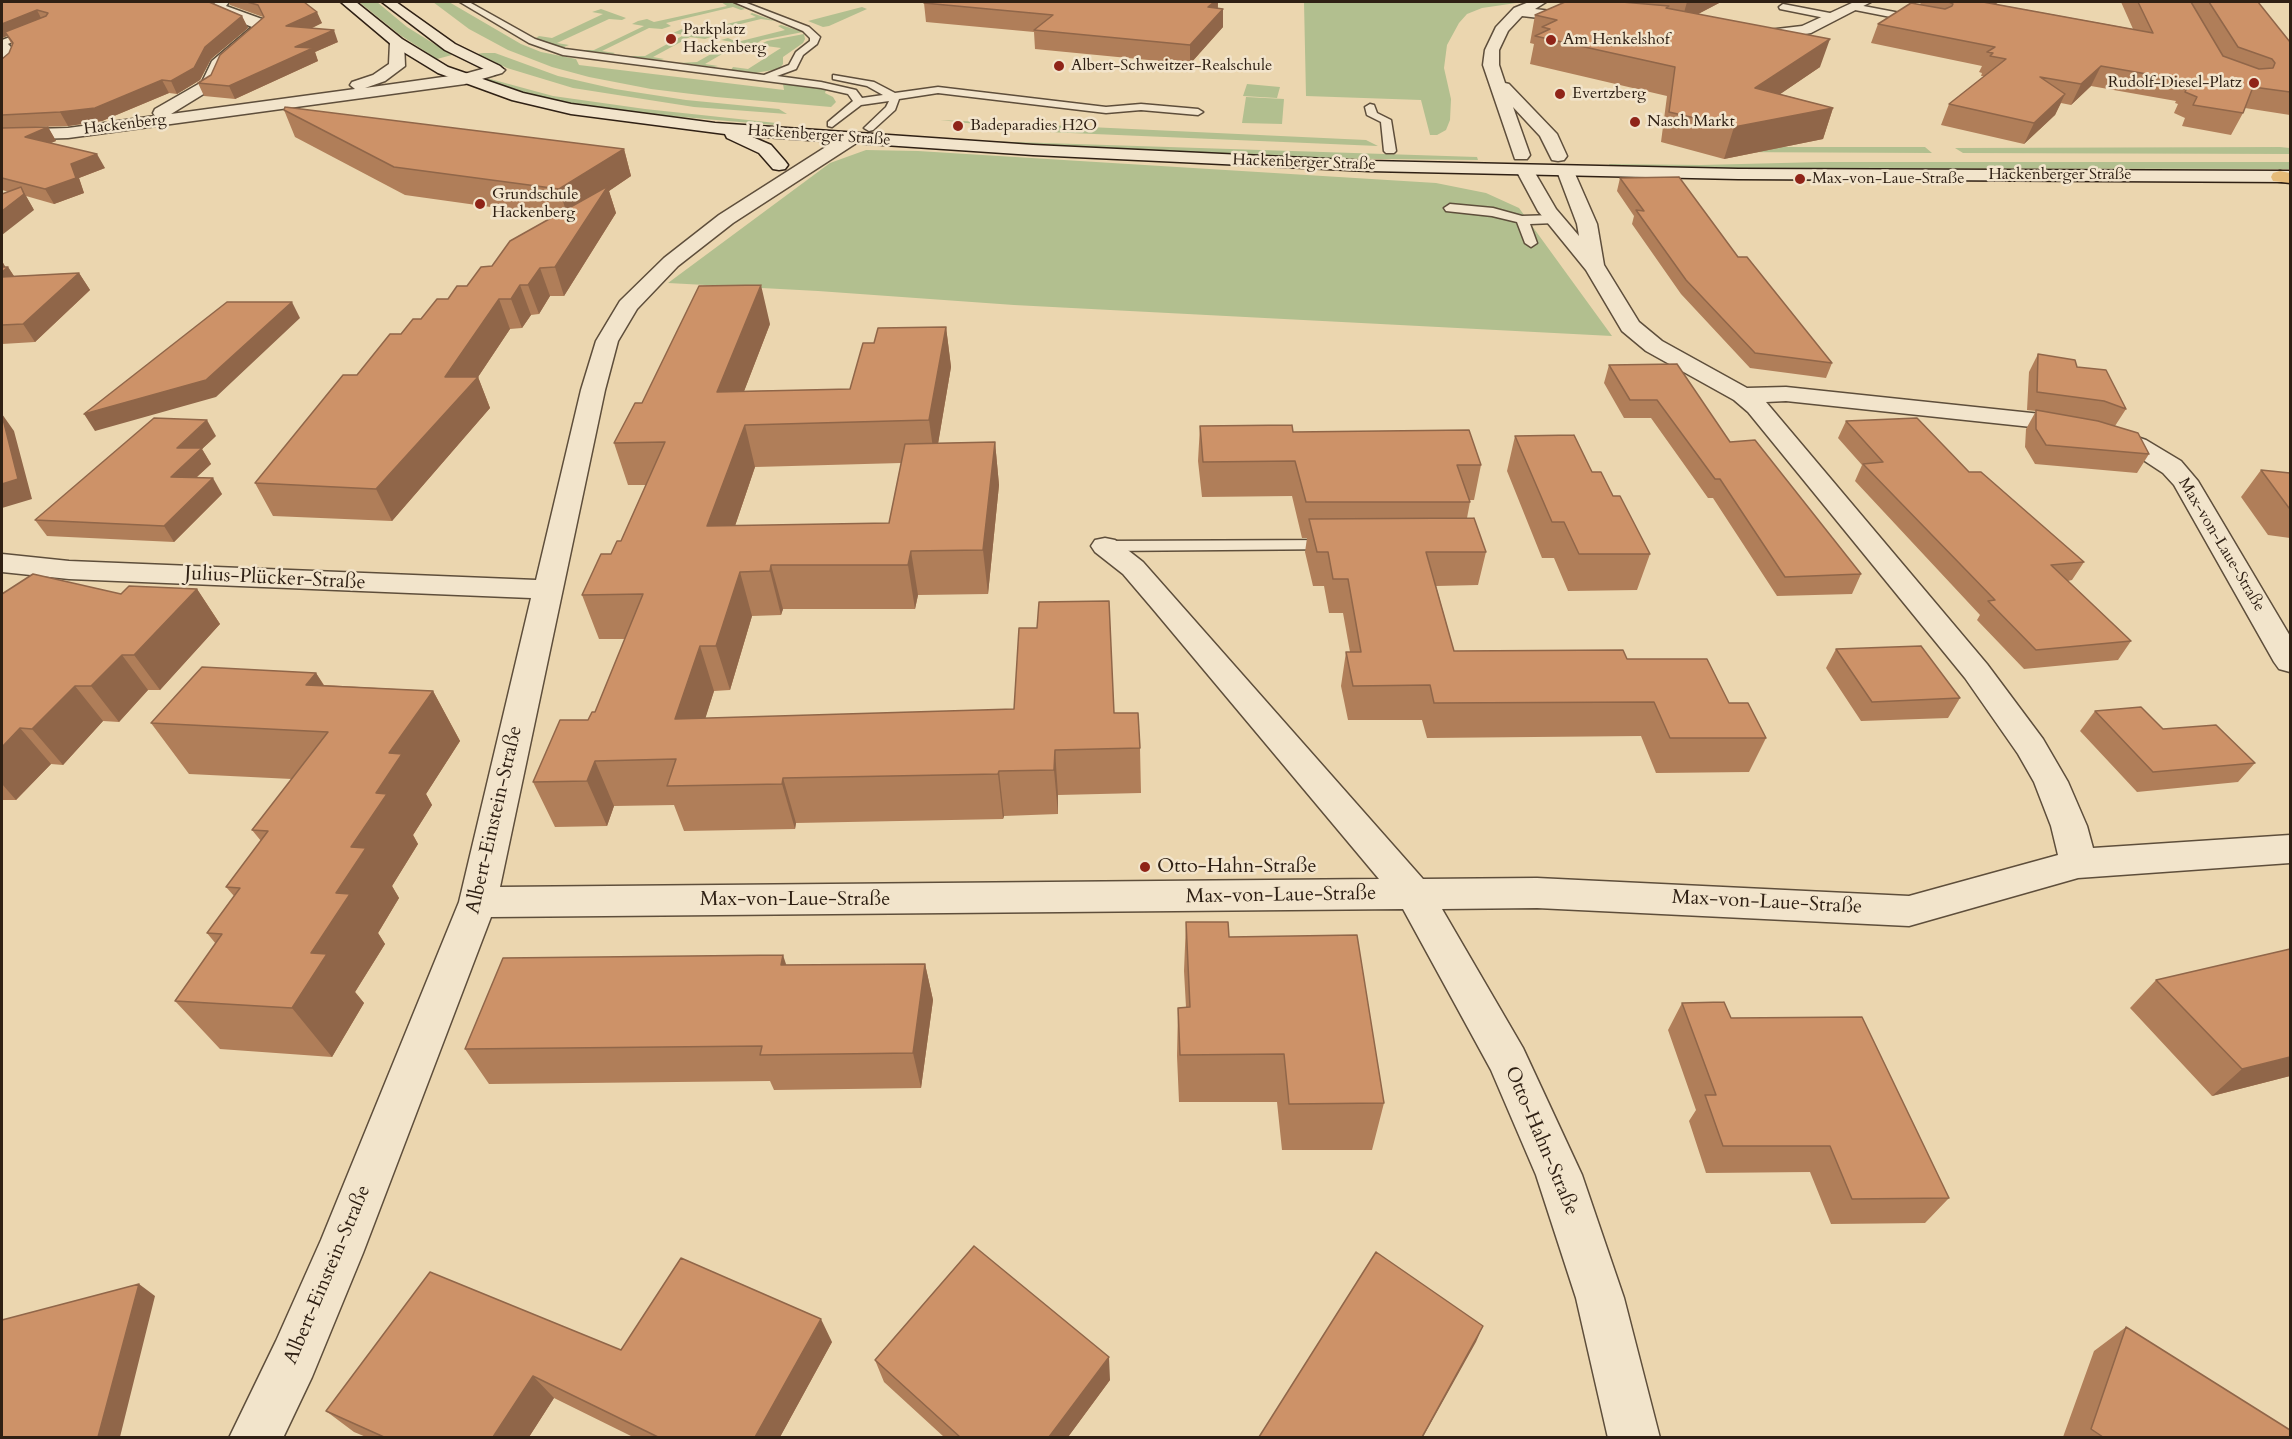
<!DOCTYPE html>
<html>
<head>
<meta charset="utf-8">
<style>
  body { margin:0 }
  #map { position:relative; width:2292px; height:1439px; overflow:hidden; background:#ebd6af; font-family:Cardo,serif }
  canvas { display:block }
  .frame { position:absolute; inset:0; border:3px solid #2f2014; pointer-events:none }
</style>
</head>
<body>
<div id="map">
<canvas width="2292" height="1439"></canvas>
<div class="frame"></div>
</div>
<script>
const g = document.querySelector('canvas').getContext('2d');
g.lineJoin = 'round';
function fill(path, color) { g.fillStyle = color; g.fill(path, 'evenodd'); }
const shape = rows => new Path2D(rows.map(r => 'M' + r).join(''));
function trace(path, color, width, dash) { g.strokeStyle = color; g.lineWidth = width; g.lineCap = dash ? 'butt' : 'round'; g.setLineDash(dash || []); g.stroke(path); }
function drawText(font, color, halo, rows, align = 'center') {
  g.font = font + ' Cardo,serif'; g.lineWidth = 5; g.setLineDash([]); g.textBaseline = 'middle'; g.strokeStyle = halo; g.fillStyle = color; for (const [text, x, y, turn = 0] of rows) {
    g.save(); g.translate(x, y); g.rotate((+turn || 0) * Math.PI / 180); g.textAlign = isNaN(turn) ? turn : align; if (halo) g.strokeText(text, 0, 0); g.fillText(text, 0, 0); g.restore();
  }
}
fill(shape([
  [359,2,377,2,407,27,452,55,437,59,400,35],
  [433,2,449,2,521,44,541,52,576,59,579,65,784,90,783,84,808,87,826,90,825,93,833,97,836,102,831,107,716,97,651,89,589,77,552,67,508,50,469,29],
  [721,2,731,2,745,9,741,10,733,7,666,23,671,26,662,29,649,28,602,51,615,53,613,54,577,50,594,50,644,26,632,24,638,21,647,19,654,22,727,6],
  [1304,2,1523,2,1482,8,1467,14,1459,23,1447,45,1444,68,1451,99,1450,120,1446,130,1437,135,1430,135,1421,100,1306,96],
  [862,7,867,9,829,26,823,27,808,21],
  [601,9,626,18,622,20,609,19,557,43,569,45,564,47,552,46,536,38,539,36,552,38,603,14,592,12],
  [752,13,775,21,761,19,712,31,719,34,705,39,690,37,653,57,664,59,661,60,626,56,645,56,684,35,673,33,682,29,693,32,756,17,750,14],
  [781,25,803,32,762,40,754,45,741,43,705,64,718,66,714,67,679,63,697,62,732,42,721,40,728,38,737,42,785,30,778,26],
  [804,34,805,39,803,43,783,57,783,64,779,69,755,73,731,70,733,67,748,69,781,48,759,45,767,41],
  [483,53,495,53,558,76,615,89,686,100,779,109,787,114,694,107,573,88,507,68,477,54],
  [483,77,553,96,645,109,776,123,774,125,602,110,530,95,482,80],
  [1247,84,1280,87,1277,98,1243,96],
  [1246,97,1284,99,1282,124,1242,123],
  [940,120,1366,140,1378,146,1047,132],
  [898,135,983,141,1477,157,1478,160,1285,158,1150,153,896,138],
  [1716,147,1925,147,1932,153,1720,152],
  [2280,147,2290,148,2290,154,1963,153,1955,148],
  [866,150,918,151,1436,183,1486,193,1519,208,1612,336,1014,305,818,291,668,283,830,163],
  [1822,162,2290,162,2290,169,1688,168,1611,167,1609,164,1701,165]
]), '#b2bf8f');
const lane = shape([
  [460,2,469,2,535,39,565,49,764,75,789,65,796,52,810,41,810,38,803,31,734,2,744,2,809,27,820,37,817,44,803,55,796,69,777,76,821,82,856,90,862,98,883,95,867,86,833,79,833,75,874,82,895,93,938,87,1106,107,1141,104,1198,109,1203,112,1198,115,1141,110,1106,113,938,93,899,99,895,110,873,130,869,131,864,128,886,107,889,101,861,105,832,127,828,126,828,122,853,101,848,94,821,88,563,55,529,43,460,2],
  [1783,4,1835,14,1839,17,1835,20,1780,9,1779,7,1783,4],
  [1853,4,1921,17,1926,20,1921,23,1850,9,1849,7,1853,4],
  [35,28,38,29,38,33,2,46,2,40,35,28],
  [1370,104,1374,105,1377,113,1391,120,1396,151,1394,153,1386,153,1384,151,1381,122,1367,115,1365,107,1370,104],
  [1450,204,1493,208,1522,216,1555,215,1561,219,1555,223,1530,224,1537,243,1531,247,1525,243,1517,222,1492,216,1446,211,1444,208,1450,204],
  [1334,540,1340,541,1343,545,1340,549,1105,551,1099,550,1096,546,1099,542,1105,541,1334,540]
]);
const street = shape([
  [216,2,229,2,226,6,262,19,267,28,224,66,215,87,171,114,355,89,350,85,352,82,373,75,389,64,390,42,397,38,404,42,405,66,385,81,365,88,464,74,497,65,505,70,502,73,465,84,68,138,2,140,2,130,68,128,155,116,153,113,155,109,202,82,212,61,252,27,216,12,212,6,216,2],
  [1529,2,1546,2,1535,9,1583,15,1590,19,1583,23,1522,16,1508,31,1499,50,1499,65,1505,83,1509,84,1557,134,1567,156,1564,160,1558,161,1552,160,1540,136,1513,107,1530,155,1527,159,1515,159,1483,65,1485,50,1496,27,1514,8,1529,2],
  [1854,2,1871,2,1811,33,1777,39,1751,40,1744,36,1751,32,1802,26,1854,2],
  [2,42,7,43,18,54,14,64,7,72,2,74,2,42],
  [852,133,858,134,861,138,858,142,733,223,678,266,637,309,618,341,605,390,500,887,1379,879,1152,608,1123,574,1095,552,1091,546,1095,540,1105,538,1115,540,1143,562,1423,879,1537,878,1909,896,2058,855,2051,826,2034,782,2018,754,1965,678,1748,412,1734,400,1646,351,1622,331,1586,270,1538,211,1516,170,1519,166,1525,165,1531,166,1556,209,1579,236,1577,224,1557,171,1560,167,1572,167,1597,224,1604,265,1639,322,1662,341,1747,388,1786,387,2041,414,2093,422,2146,440,2181,461,2198,481,2290,636,2290,672,2279,669,2274,662,2174,485,2163,473,2128,450,2088,437,2041,428,1786,401,1766,402,1987,664,2043,739,2068,782,2087,826,2093,848,2290,835,2290,863,2078,878,1909,926,1537,908,1442,909,1523,1048,1582,1175,1624,1298,1660,1438,1608,1438,1576,1298,1536,1175,1491,1070,1403,909,491,917,363,1253,312,1377,283,1438,229,1438,276,1341,321,1240,459,902,531,598,69,579,2,572,2,554,69,561,536,580,581,390,596,341,620,301,664,258,719,215,846,134,852,133]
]);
const secondary = shape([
  [341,2,356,2,402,39,448,67,523,93,571,104,715,123,1033,145,1369,161,1738,169,2290,171,2290,182,1738,179,1369,171,1033,155,750,136,771,145,785,161,788,165,785,169,779,170,773,169,759,153,727,138,725,134,571,114,512,100,438,73,392,45,341,2],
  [382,2,396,2,455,44,500,66,503,69,495,74,490,72,445,50,382,2]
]);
const primary = shape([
  [2280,171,2290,173,2290,183,2273,181,2271,177,2273,173,2280,171]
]);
trace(lane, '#5e4e3b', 3);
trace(street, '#5e4e3b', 3);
trace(secondary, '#2f2014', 3);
trace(primary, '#2f2014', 3);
fill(lane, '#f2e4cb');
fill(street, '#f2e4cb');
fill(secondary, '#f2e4cb');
fill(primary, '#e6bb78');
fill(shape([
  [2,2,213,2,212,3,242,16,248,28,211,59,200,80,177,94,169,93,102,121,68,126,2,128,2,59,9,53,12,45,7,36,2,38],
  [228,2,304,2,322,23,312,28,338,42,315,52,318,61,235,99,204,96,198,83,211,75,263,17,230,5],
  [1218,2,1218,8,1223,9,1223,27,1190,64,1035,49,1034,32,926,22,924,3],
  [1565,2,1721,2,1698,14,1820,67,1780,94,1833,108,1823,139,1724,159,1661,142,1667,96,1530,64,1534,44,1530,43,1535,15],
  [1921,2,1999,2,1995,4,2133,29,2121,2,2258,2,2290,42,2290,115,2245,108,2243,113,2231,135,2182,126,2185,118,2174,113,2178,104,2175,103,2176,101,2091,86,2071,105,2061,103,2055,115,2024,144,1941,125,1949,104,1984,76,1981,76,1982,73,1979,72,1982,66,1871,43,1878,24,1920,5],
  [284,110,624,149,631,176,609,191,616,213,564,296,550,296,539,314,531,315,522,328,510,329,478,377,490,408,392,521,273,516,255,483,357,375,401,334,448,299,467,286,555,216,405,195,295,137],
  [48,127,56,141,50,143,105,168,79,178,84,193,54,204,26,196,34,210,9,192,2,190,2,128],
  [1620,178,1738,257,1832,363,1826,378,1750,368,1681,294,1632,224,1634,216,1617,191],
  [2,261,5,267,8,267,14,276,79,273,90,290,35,342,2,344],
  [770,324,744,391,850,389,874,343,946,327,951,367,938,443,995,442,999,485,988,594,918,595,915,609,783,609,781,615,752,616,730,690,714,691,705,718,1114,713,1140,748,1141,793,1058,795,1058,814,1004,816,1003,819,796,823,795,829,684,831,674,805,614,806,607,826,555,827,533,782,595,712,625,639,599,639,582,595,621,541,646,485,628,485,614,443,642,403],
  [901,463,889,523,735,526,755,467],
  [2038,354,2077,367,2126,409,2115,426,2149,454,2137,473,2035,464,2025,447,2026,429,2036,411,2027,410,2029,372],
  [1609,365,1730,442,1861,574,1852,594,1777,596,1713,498,1708,498,1651,418,1624,418,1604,383],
  [1846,421,1969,472,2084,562,2072,580,2068,581,2131,641,2118,660,2024,669,1977,620,1980,615,1855,481,1862,465,1838,438],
  [1200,426,1293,432,1481,465,1474,500,1470,500,1470,502,1467,518,1486,552,1478,585,1436,586,1454,651,1627,659,1729,703,1766,738,1749,772,1656,773,1641,736,1427,738,1422,720,1348,720,1341,686,1346,652,1350,652,1343,613,1329,613,1324,586,1313,586,1305,552,1307,538,1302,538,1292,496,1202,497,1198,461],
  [216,436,202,449,211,464,196,478,222,494,174,542,47,536,35,520],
  [1515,436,1592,472,1613,496,1650,554,1637,590,1568,591,1554,558,1542,558,1507,471],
  [2261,470,2290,473,2290,538,2268,535,2241,497],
  [197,589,220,624,160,690,148,690,119,722,103,721,63,765,51,764,16,800,2,800,2,594,121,594],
  [1836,649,1960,698,1948,718,1861,721,1826,668],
  [316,673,324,685,433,691,460,741,426,794,432,805,413,835,418,844,392,886,399,898,378,933,385,944,355,992,364,1003,332,1057,220,1049,175,1001,216,944,207,933,234,896,226,887,261,841,252,830,292,779,189,774,151,723],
  [2095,711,2163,729,2255,763,2238,782,2137,792,2080,731],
  [1186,922,1229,937,1384,1103,1372,1150,1282,1150,1277,1102,1179,1102,1177,1056,1178,1008,1186,1007,1184,971],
  [925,964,933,1000,921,1088,774,1090,770,1081,489,1084,465,1049,786,965],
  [2156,980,2290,1076,2212,1096,2130,1008],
  [1682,1003,1731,1018,1949,1198,1925,1223,1831,1224,1810,1172,1706,1173,1689,1121,1696,1110,1668,1030],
  [2126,1327,2290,1437,2063,1437,2094,1351],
  [832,1342,780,1437,633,1437,554,1398,529,1437,366,1437,354,1432,326,1411,621,1350],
  [875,1360,1110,1380,1068,1437,944,1437,884,1382]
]), '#b07e59');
fill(shape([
  [1206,2,1218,2,1217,15,1223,9,1223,27,1190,64,1190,45],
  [1687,2,1721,2,1681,23],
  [1980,2,1999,2,1973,19],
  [37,10,43,22,5,32,7,36,2,38,2,24],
  [317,12,322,23,291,38,286,26],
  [242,16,248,28,211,59,200,80,177,94,171,81,205,47],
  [334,30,338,42,315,52,318,61,235,99,229,86,295,47],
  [1830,39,1820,67,1745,118,1755,88],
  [2101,66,2091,86,2071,105,2081,84],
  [162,80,169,93,102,121,68,126,60,112],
  [2065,94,2055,115,2024,144,2034,123],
  [1833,108,1823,139,1724,159,1734,127],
  [48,127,56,141,33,150,25,137],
  [624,149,631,176,609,191,616,213,564,296,555,267,568,217,559,189],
  [97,154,105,168,79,178,84,193,54,204,45,189,71,164],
  [21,187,34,210,2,235,2,211],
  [2,261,6,268,8,267,19,284,2,286],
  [540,268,550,296,539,314,528,285],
  [79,273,90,290,35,342,23,324],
  [520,285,531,315,522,328,511,299],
  [761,285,770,324,728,433,717,392],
  [499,299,510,329,478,377,490,408,392,521,376,489,445,377],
  [292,302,300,318,216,397,95,431,84,414],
  [946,327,951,367,935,462,929,420],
  [2,414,14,431,32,499,2,508],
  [207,420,216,436,202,449,211,464,180,492,171,477,177,448],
  [745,425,755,467,720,570,707,526],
  [995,442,999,485,988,594,983,550],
  [213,478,222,494,174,542,164,526],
  [911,551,918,595,915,609,908,565],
  [771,565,783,609,781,615,770,571],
  [740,572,752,616,730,690,716,646],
  [197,589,220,624,160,690,134,655],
  [700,646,714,691,691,764,675,719],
  [122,655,148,690,119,722,91,686],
  [316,673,347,723,306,685],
  [75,686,103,721,63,765,32,729],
  [433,691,460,741,426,794,432,805,413,835,418,844,392,886,399,898,378,933,385,944,355,992,364,1003,332,1057,292,1008,311,953,336,893,351,847,389,753],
  [20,728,51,764,16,800,2,784,2,747],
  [1055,750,1058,795,1058,814,1054,770],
  [595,761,614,806,607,826,587,781],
  [999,771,1004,816,1003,819,998,774],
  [783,778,796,823,795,829,782,784],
  [783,955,795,991,781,965],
  [925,964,933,1000,921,1088,913,1053],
  [2290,1057,2290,1076,2212,1096,2242,1069],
  [139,1284,155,1296,120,1437,98,1437],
  [821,1319,832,1342,780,1437,755,1437],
  [1483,1326,1476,1342,1423,1437,1422,1437],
  [1109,1357,1110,1380,1068,1437,1049,1437],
  [533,1376,554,1398,529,1437,493,1437]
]), '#906649');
const building = shape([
  [2,2,209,2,242,16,205,47,194,68,171,81,162,80,95,108,60,112,2,115,2,59,9,53,13,43,5,32,46,16,48,13,37,10,2,24,2,2],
  [247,2,304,2,317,12,286,26,334,30,295,47,313,48,229,86,198,83,211,75,220,55,264,17,258,5,247,2],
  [927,2,1214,2,1208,7,1223,9,1190,45,1034,30,1053,15,924,3,927,2],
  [1565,2,1622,2,1669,6,1666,8,1830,39,1755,88,1833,108,1734,127,1669,112,1675,67,1535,36,1550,29,1542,27,1557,20,1535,15,1565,2],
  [1949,2,1983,2,2153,33,2138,2,2191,2,2223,56,2259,69,2273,68,2275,63,2272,59,2238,47,2209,2,2258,2,2290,42,2290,92,2253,87,2243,113,2193,105,2197,97,2185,92,2189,83,2186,83,2187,81,2101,66,2081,84,2040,77,2065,94,2034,123,1949,104,2006,59,1990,56,1993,53,1987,52,1995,47,1878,24,1911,3,1945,9,1952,6,1953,4,1949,2],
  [285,107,624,149,559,189,394,167,284,110,285,107],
  [48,127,25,137,97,154,71,164,76,178,45,189,2,178,2,128,48,127],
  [1679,177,1738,257,1747,257,1832,363,1755,353,1686,280,1636,210,1644,211,1620,178,1679,177],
  [608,186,555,267,540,268,528,285,520,285,511,299,499,299,445,377,478,377,376,489,255,483,343,375,357,375,390,334,401,334,413,319,421,319,437,299,448,299,457,286,467,286,481,267,492,266,510,241,608,186],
  [21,187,24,194,2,211,2,194,21,187],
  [2,267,8,267,2,272,2,267],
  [79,273,23,324,2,325,2,277,79,273],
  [761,285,717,392,850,389,863,343,874,343,878,328,946,327,929,420,745,425,707,526,889,523,905,444,995,442,983,550,911,551,908,565,771,565,770,571,740,572,716,646,700,646,675,719,1014,709,1019,628,1037,628,1039,602,1109,601,1114,713,1138,713,1140,748,1055,750,1054,770,999,771,998,774,783,778,782,784,667,786,676,759,595,761,587,781,533,782,560,720,588,720,592,712,595,712,643,594,582,595,601,554,611,554,617,541,621,541,665,442,614,443,635,403,642,403,699,286,761,285],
  [227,302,292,302,206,380,84,414,227,302],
  [2038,354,2075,360,2077,367,2106,370,2126,409,2104,401,2037,392,2038,354],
  [1677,364,1730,442,1755,440,1861,574,1785,577,1720,479,1715,479,1657,400,1630,400,1609,365,1677,364],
  [2036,410,2098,421,2138,433,2149,454,2046,445,2036,429,2036,410],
  [2,415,18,479,2,484,2,415],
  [154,418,207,420,177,448,202,448,171,477,213,478,164,526,35,520,154,418],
  [1917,418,1969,472,1981,472,2084,562,2051,565,2131,641,2036,650,1988,601,1995,600,1863,464,1883,462,1846,421,1917,418],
  [1292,425,1293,432,1469,430,1481,465,1457,465,1470,502,1306,502,1295,461,1203,462,1200,426,1292,425],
  [1574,435,1592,472,1601,472,1613,496,1620,496,1650,554,1579,554,1564,522,1552,522,1515,436,1574,435],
  [2261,470,2290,473,2290,508,2289,508,2261,470],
  [1474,518,1486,552,1426,552,1454,651,1623,650,1627,659,1707,659,1729,703,1748,703,1766,738,1670,738,1654,702,1434,703,1430,685,1353,686,1346,652,1361,652,1348,579,1333,579,1328,552,1317,552,1309,519,1474,518],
  [33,574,121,594,129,586,197,589,134,655,122,655,91,686,75,686,32,729,20,728,2,747,2,594,33,574],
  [1921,646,1960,698,1872,702,1836,649,1921,646],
  [202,667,316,673,306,685,433,691,389,753,402,754,376,793,387,794,351,847,366,848,336,893,350,894,311,953,327,954,292,1008,175,1001,222,934,207,933,240,888,226,887,268,831,252,830,328,732,151,723,202,667],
  [2141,707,2163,729,2216,725,2255,763,2153,772,2095,711,2141,707],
  [1186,922,1228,922,1229,937,1357,935,1384,1103,1289,1104,1284,1054,1180,1055,1178,1008,1190,1007,1186,922],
  [2290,949,2290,1057,2242,1069,2156,980,2290,949],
  [783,955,781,965,925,964,913,1053,760,1055,762,1046,465,1049,503,958,783,955],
  [1724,1002,1731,1018,1862,1017,1949,1198,1852,1199,1830,1146,1723,1146,1705,1095,1716,1095,1682,1003,1724,1002],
  [974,1246,1109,1357,1049,1437,960,1437,875,1360,974,1246],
  [1376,1252,1483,1326,1422,1437,1259,1437,1376,1252],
  [681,1258,821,1319,755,1437,658,1437,533,1376,493,1437,384,1437,326,1411,430,1272,621,1350,681,1258],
  [139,1284,98,1437,2,1437,2,1320,139,1284],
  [2126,1327,2290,1430,2290,1437,2103,1437,2091,1429,2126,1327]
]);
fill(building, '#cd9268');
trace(building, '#906649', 1.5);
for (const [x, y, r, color] of [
  [671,39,6,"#8f2418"],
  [1551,40,6,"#8f2418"],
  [1059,66,6,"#8f2418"],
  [2254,83,6,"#8f2418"],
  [1560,94,6,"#8f2418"],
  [1635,122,6,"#8f2418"],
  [958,126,6,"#8f2418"],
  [1800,179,6,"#8f2418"],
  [480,204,6,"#8f2418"],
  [1145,867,6,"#8f2418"]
]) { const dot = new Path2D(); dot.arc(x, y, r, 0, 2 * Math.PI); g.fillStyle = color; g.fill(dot); trace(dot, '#f2e4cb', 2); }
drawText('16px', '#2f2014', '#f2e4cb', [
  ["Parkplatz",683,30],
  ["Hackenberg",683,48],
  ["Am Henkelshof",1563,40],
  ["Albert-Schweitzer-Realschule",1071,66],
  ["Rudolf-Diesel-Platz",2242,83,"right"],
  ["Evertzberg",1572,94],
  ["Nasch Markt",1647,122],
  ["Badeparadies H2O",970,126],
  ["Max-von-Laue-Straße",1812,179],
  ["Grundschule",492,195],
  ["Hackenberg",492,213]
], 'left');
drawText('16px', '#2f2014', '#f2e4cb', [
  ["Hackenberg",125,125,-7],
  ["Hackenberger Straße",819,136,4],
  ["Hackenberger Straße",1304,163,2],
  ["Hackenberger Straße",2060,175],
  ["Max-von-Laue-Straße",2221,545,59]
]);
drawText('20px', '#2f2014', '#f2e4cb', [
  ["Julius-Plücker-Straße",275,579,3],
  ["Albert-Einstein-Straße",495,820,-77],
  ["Max-von-Laue-Straße",1281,896,-1],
  ["Max-von-Laue-Straße",795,900],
  ["Max-von-Laue-Straße",1767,903,3],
  ["Otto-Hahn-Straße",1541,1141,67],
  ["Albert-Einstein-Straße",328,1275,-67]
]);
drawText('20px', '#2f2014', '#f2e4cb', [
  ["Otto-Hahn-Straße",1157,867]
], 'left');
</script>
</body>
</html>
